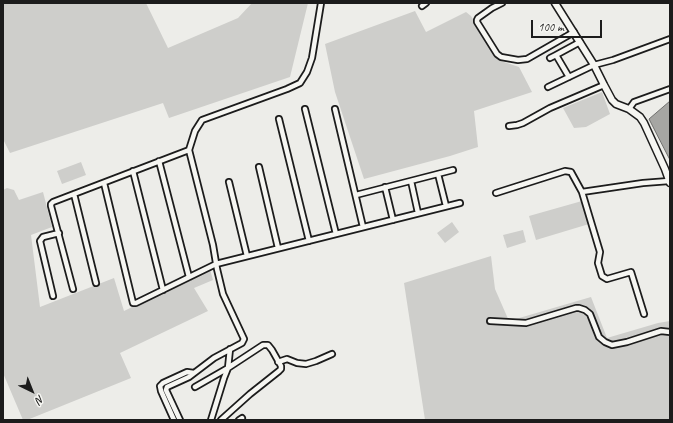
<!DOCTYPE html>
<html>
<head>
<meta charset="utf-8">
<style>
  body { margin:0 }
  #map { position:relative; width:673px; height:423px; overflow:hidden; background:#edede9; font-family:Caveat,sans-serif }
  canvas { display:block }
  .frame { position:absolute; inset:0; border:4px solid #1c1c1c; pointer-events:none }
  .north { position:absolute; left:12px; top:371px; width:40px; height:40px; -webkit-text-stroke:3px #f6f6f2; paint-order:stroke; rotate:137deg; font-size:11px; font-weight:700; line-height:16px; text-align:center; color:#1c1c1c }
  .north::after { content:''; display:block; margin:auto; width:14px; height:18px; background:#1c1c1c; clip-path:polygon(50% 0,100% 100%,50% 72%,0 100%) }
  .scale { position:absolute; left:531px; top:20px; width:71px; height:18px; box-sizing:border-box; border:2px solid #1c1c1c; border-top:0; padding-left:5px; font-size:12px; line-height:14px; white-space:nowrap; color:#1c1c1c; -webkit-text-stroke:3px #f6f6f2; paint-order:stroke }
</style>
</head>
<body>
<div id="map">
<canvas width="673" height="423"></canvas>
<div class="frame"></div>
<div class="north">N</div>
<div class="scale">100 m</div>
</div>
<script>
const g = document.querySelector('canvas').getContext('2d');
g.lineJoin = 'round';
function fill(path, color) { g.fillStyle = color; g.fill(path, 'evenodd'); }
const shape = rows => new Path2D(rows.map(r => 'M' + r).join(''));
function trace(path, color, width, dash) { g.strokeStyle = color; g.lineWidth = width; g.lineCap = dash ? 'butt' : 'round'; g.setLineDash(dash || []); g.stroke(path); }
fill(shape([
  [3,3,146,3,168,48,238,18,252,3,308,3,290,77,169,118,163,103,10,153,3,139],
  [415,11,426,32,466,12,471,16,498,60,519,67,532,92,474,111,478,147,450,156,364,179,335,92,325,44],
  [602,92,610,114,586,127,574,128,563,108],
  [81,162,86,175,62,184,57,171],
  [7,188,14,190,19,200,43,192,52,227,31,235,40,307,114,278,124,311,210,269,213,280,194,288,208,311,120,353,131,378,27,420,23,420,3,373,3,190],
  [582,201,589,224,536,240,529,216],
  [452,222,459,232,445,243,437,233],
  [523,230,526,242,507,248,503,235],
  [491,256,495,289,509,321,591,297,607,338,658,323,670,321,670,420,425,420,404,283]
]), '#cececb');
const water = shape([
  [670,101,670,160,649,119,670,101]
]);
fill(water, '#a6a6a3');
trace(water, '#6f6f6d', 1);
const minor = shape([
  [502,3,492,8,478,18,477,20,477,22,497,54,501,57,518,60,527,59,574,32],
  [422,6,426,3],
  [550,58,556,55],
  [569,77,556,55,580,42],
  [548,87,594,65,613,60,670,39],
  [305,109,336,234],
  [335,109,363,227],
  [629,109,634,102,670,89],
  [279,119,309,241],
  [509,126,517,125,523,123,550,108,604,85],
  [159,161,189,277],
  [259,167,278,248],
  [133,171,163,290],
  [438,174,446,206],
  [411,181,418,213],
  [229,182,247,256],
  [104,183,133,303,136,303,216,264,460,203],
  [385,187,393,220],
  [496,193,565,171,571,172,582,192],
  [74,194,96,283],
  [356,195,453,170],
  [73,289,51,206,51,204,53,202,189,150],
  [53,296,40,241,43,237,59,233],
  [644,314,631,272,607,279,602,276,598,263,600,252,582,192,643,183,669,181],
  [490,321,526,323,576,308,579,308,585,310,590,314,599,337,605,342,612,345,627,342,661,331,670,332],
  [278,362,287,359,297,363,306,364,316,361,332,354],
  [195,387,228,368,263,345,268,345,272,350,281,366,281,369,279,371,250,394,221,420],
  [174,420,161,391,160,386,163,383,187,372,194,373],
  [180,420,166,390,167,387,189,377,214,358,242,343,244,339,223,294,217,269,213,245,189,150,195,131,202,120,287,89,300,83,307,72,312,58,321,3],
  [211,420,224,378,228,368,230,349],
  [239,420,242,418]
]);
const major = shape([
  [555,3,594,65,604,85,612,100,616,104,629,109,640,117,644,123,665,169,670,183]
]);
trace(minor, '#1c1c1c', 8);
trace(major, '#1c1c1c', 9);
trace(minor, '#f6f6f2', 4.5);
trace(major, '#f6f6f2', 6);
</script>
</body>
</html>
